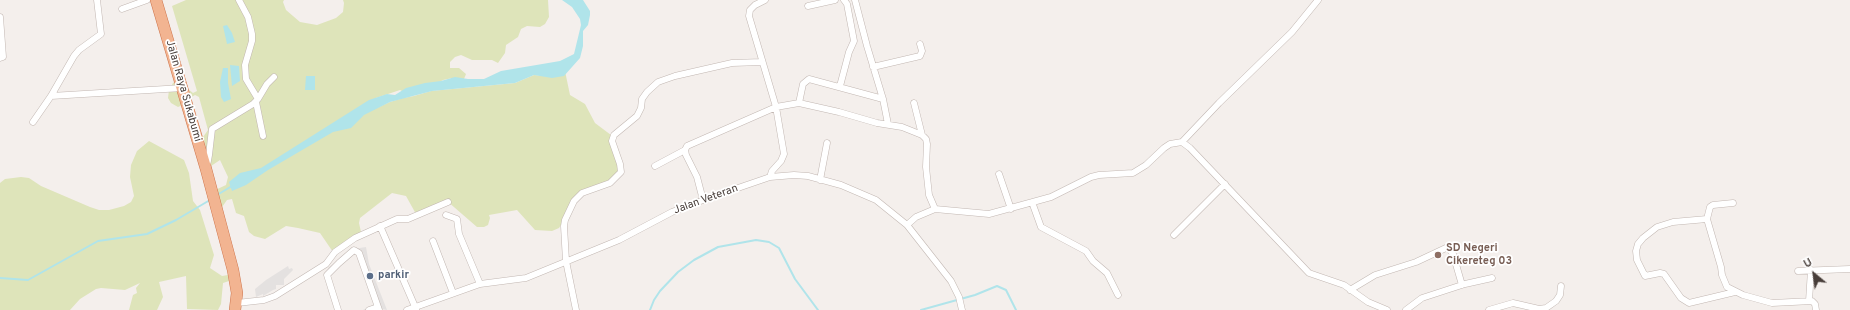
<!DOCTYPE html>
<html>
<head>
<meta charset="utf-8">
<style>
  body { margin:0 }
  #map { position:relative; width:1850px; height:310px; overflow:hidden; background:#f4efec; font-family:Overpass,sans-serif }
  canvas { display:block }
  .north { position:absolute; left:1794px; top:254px; width:40px; height:40px; -webkit-text-stroke:3px #fff; paint-order:stroke; rotate:331deg; font-size:11px; font-weight:700; line-height:16px; text-align:center; color:#483e3a }
  .north::after { content:''; display:block; margin:auto; width:14px; height:18px; background:#483e3a; clip-path:polygon(50% 0,100% 100%,50% 72%,0 100%) }
</style>
</head>
<body>
<div id="map">
<canvas width="1850" height="310"></canvas>
<div class="north">U</div>
</div>
<script>
const g = document.querySelector('canvas').getContext('2d');
g.lineJoin = 'round';
function fill(path, color) { g.fillStyle = color; g.fill(path, 'evenodd'); }
const shape = rows => new Path2D(rows.map(r => 'M' + r).join(''));
function trace(path, color, width, dash) { g.strokeStyle = color; g.lineWidth = width; g.lineCap = dash ? 'butt' : 'round'; g.setLineDash(dash || []); g.stroke(path); }
function drawText(font, color, halo, rows, align = 'center') {
  g.font = font + ' Overpass,sans-serif'; g.lineWidth = 3.5; g.setLineDash([]); g.textBaseline = 'middle'; g.strokeStyle = halo; g.fillStyle = color; for (const [text, x, y, turn = 0] of rows) {
    g.save(); g.translate(x, y); g.rotate((+turn || 0) * Math.PI / 180); g.textAlign = isNaN(turn) ? turn : align; if (halo) g.strokeText(text, 0, 0); g.fillText(text, 0, 0); g.restore();
  }
}
fill(shape([
  [186,0,284,0,283,2,286,10,300,22,317,25,336,18,343,12,344,3,343,0,548,0,549,17,545,24,540,27,527,26,521,29,518,37,506,45,505,53,498,63,492,60,472,60,461,55,455,57,450,62,450,68,459,68,466,74,464,79,452,78,443,80,433,86,424,84,419,87,414,87,404,92,400,90,376,98,372,103,369,102,350,116,324,129,320,135,308,143,303,143,308,146,333,131,351,127,363,114,390,102,403,98,414,96,431,91,515,83,534,75,553,77,565,71,570,95,585,104,595,123,611,135,611,141,621,163,620,171,616,177,603,185,581,192,559,228,552,231,535,230,517,210,489,215,490,218,488,225,484,227,477,227,447,201,416,214,406,196,392,193,360,218,359,223,361,232,360,237,333,252,320,233,298,228,286,226,265,239,254,236,249,232,244,216,236,213,232,199,227,200,220,210,215,213,211,206,211,192,226,185,228,177,220,160,211,166,203,137,208,130,199,97,195,95,190,98,191,106,185,104,178,107,171,103,168,98,169,90,173,83,177,80,193,93,197,91,172,6],
  [149,141,184,160,189,173,193,201,200,210,214,255,210,268,222,276,228,275,229,281,223,283,221,304,218,310,187,309,186,276,159,282,163,297,157,310,129,310,133,295,137,293,136,288,140,283,125,290,101,288,96,289,80,299,70,310,0,310,0,183,5,179,21,177,29,178,41,186,90,207,99,210,109,210,124,206,131,202,134,196,130,177,131,165,137,151]
]), '#dee4ba');
fill(shape([
  [366,247,369,264,387,310,377,308,373,310,363,310,375,304,357,252,347,256,348,260,338,266,338,269,331,272,328,268,353,249],
  [288,266,289,269,292,268,293,270,284,279,284,285,276,285,276,289,273,290,263,296,263,294,256,297,255,289,266,280]
]), '#e4e1e0');
fill(shape([
  [562,0,583,0,590,11,590,15,588,25,583,31,583,46,580,58,564,76,552,78,534,75,515,83,432,91,390,102,364,115,351,128,333,132,268,170,246,185,232,191,229,182,240,173,261,168,369,100,387,94,395,95,406,88,425,83,441,81,455,77,468,79,484,79,501,71,560,61,574,54,581,25,580,19,572,7],
  [227,25,232,33,235,42,227,44,223,26],
  [230,65,239,66,240,81,232,86],
  [223,68,228,68,228,83,231,99,224,102,221,97,220,82],
  [306,76,315,76,315,90,305,90]
]), '#b0e4ea');
trace(shape([
  [217,195,232,186],
  [0,278,28,280,98,241,147,234,176,220,210,200],
  [650,310,654,300,660,291,678,272,694,260,718,247,756,240,769,242,779,248,795,279,818,310],
  [921,310,975,295,997,286,1006,290,1016,310]
]), '#b0e4ea', 2);
const minor = shape([
  [765,0,755,5,750,10,749,16,776,107,784,154,781,161,772,171,770,177],
  [855,0,867,46,883,99,888,124],
  [808,6,835,0],
  [122,9,147,0],
  [0,17,3,57,0,58],
  [873,67,920,56,922,51,920,44],
  [840,86,849,52,854,41,847,4,844,0],
  [51,96,182,88],
  [258,99,267,84,274,77],
  [256,102,263,136],
  [799,103,803,84,809,79,883,99],
  [914,103,922,135],
  [33,122,51,96,74,56,79,50,101,34,97,0],
  [1182,142,1219,103,1292,32,1318,0],
  [207,166,209,155,212,129,253,104,258,99,246,79,245,65,252,41,252,34,248,17,239,0],
  [655,166,685,150],
  [999,174,1011,209],
  [820,180,827,143],
  [703,200,697,177,686,155,685,150,687,146,776,107,799,103,839,112,877,123,902,127,922,135,926,139,927,144,926,167,929,195,935,209],
  [1032,202,1041,227,1086,251,1093,261,1107,273,1118,295],
  [1733,203,1713,205,1710,207,1707,219,1721,267,1722,275,1727,287,1743,295,1772,303,1812,301,1815,304,1816,310],
  [446,215,457,219,459,234,480,284],
  [1707,219,1673,222,1657,227,1643,238,1638,244,1636,251,1637,260,1645,276,1660,273,1664,274,1681,298,1689,303,1735,292],
  [907,225,916,217,935,209,989,214,1051,197,1091,177,1099,175,1133,173,1146,165,1164,148,1170,144,1182,142,1190,148,1309,273,1344,285,1368,302,1387,310],
  [380,226,416,309],
  [1174,235,1225,184],
  [433,241,453,293],
  [1798,271,1850,269],
  [1350,290,1375,275,1416,262,1448,247,1453,254,1462,285],
  [1809,301,1811,270],
  [237,303,264,300,275,296,326,264,335,252,355,238,397,219,408,219,448,202],
  [338,310,327,275,339,263,354,250,359,253,379,310],
  [369,310,378,307],
  [407,310,480,284,526,278,619,240,672,212,703,200,770,177,794,175,808,176,841,185,876,200,907,225,951,281,959,297,962,310],
  [576,310,566,261,564,226,565,220,574,201,582,193,610,183,621,172,620,164,612,141,614,135,637,116,641,108,642,99,647,92,658,82,675,76,732,63,762,62],
  [1406,310,1422,298,1465,284,1492,278],
  [1489,310,1513,303,1539,309,1546,308,1556,301,1560,295,1561,286]
]);
const trunk = shape([
  [156,0,206,169,233,270,237,293,235,310]
]);
trace(minor, '#c2b7b2', 7);
trace(trunk, '#ce754d', 12);
trace(minor, '#fff', 6);
trace(trunk, '#f2b491', 11);
for (const [x, y, r, color] of [
  [1438,255,4,"#8d6e63"],
  [370,276,4,"#5c6f8a"]
]) { const dot = new Path2D(); dot.arc(x, y, r, 0, 2 * Math.PI); g.fillStyle = color; g.fill(dot); trace(dot, '#fff', 1.5); }
drawText('11px', '#483e3a', '#fff', [
  ["Jalan Raya Sukabumi",183,91,74],
  ["Jalan Veteran",706,200,-20]
]);
drawText('bold 11px', '#785e54', '#fff', [
  ["SD Negeri",1446,249],
  ["Cikereteg 03",1446,262]
], 'left');
drawText('bold 11px', '#4e5e75', '#fff', [
  ["parkir",378,276]
], 'left');
</script>
</body>
</html>
